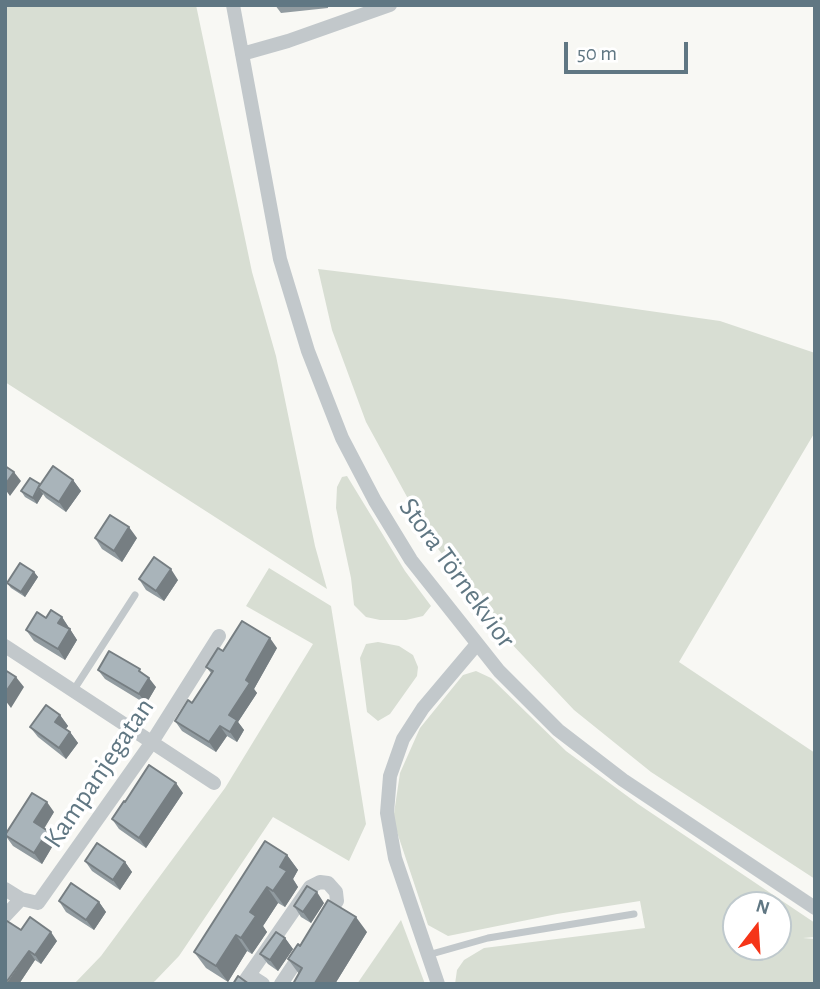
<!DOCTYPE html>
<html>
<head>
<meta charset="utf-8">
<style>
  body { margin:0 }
  #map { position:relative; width:820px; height:989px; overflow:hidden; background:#f8f8f4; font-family:"Alegreya Sans",sans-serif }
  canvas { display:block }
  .frame { position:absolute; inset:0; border:7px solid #607783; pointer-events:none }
  .north { position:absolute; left:722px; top:891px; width:70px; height:70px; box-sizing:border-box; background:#fff; border:2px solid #bfc9cd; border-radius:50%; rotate:17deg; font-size:19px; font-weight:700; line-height:28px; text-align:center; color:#607783 }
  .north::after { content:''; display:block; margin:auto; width:24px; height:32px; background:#f53518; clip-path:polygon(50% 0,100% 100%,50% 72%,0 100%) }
  .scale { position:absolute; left:564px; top:42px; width:124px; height:32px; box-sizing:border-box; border:4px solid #607783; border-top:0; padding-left:9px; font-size:21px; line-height:24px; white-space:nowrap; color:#607783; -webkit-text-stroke:5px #fff; paint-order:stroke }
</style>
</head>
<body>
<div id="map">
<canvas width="820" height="989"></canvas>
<div class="frame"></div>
<div class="north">N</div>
<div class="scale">50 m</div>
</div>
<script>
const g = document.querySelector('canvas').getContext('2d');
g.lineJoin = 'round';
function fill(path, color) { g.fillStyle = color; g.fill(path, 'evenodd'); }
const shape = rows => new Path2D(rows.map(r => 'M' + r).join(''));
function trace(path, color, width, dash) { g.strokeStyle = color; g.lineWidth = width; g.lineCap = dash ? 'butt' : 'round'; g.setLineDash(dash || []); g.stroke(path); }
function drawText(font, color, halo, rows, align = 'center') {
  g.font = font + ' "Alegreya Sans",sans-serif'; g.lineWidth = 7; g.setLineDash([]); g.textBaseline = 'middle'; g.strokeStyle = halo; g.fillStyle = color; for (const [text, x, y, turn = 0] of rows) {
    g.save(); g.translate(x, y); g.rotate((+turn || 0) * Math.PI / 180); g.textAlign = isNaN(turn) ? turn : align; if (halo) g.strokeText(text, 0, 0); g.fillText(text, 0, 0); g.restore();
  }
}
fill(shape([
  [5,5,196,5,252,272,276,356,315,546,327,589,5,382],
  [318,269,565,299,720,321,815,353,815,432,679,662,815,753,815,879,651,772,574,710,508,640,429,537,366,422,332,330],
  [347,476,405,571,431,606,423,616,406,620,380,620,366,617,354,605,351,578,336,508,337,487,342,477],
  [269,568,331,606,366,824,349,861,273,817,179,956,155,981,151,984,74,984,101,956,225,788,313,644,246,606],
  [378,642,399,646,413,655,418,667,417,676,390,714,378,721,367,712,360,658,366,644],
  [476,671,491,678,566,751,638,804,815,923,815,937,803,938,815,939,815,984,455,984,457,970,464,960,484,948,645,928,640,901,557,914,448,936,428,925,393,820,400,773,420,728,463,675],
  [736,905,778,905,778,947,736,947],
  [401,920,425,984,357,984]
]), '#d8ded3');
trace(shape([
  [73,691,135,595],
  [428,955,488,938,634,914]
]), '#c2c8cb', 7);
trace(shape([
  [233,5,280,259,308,351,342,438,375,501,411,560,499,671,558,730,623,780,815,908],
  [242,54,288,41,390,5],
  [5,646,214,783],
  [5,889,21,899],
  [5,916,21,899,38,903,152,742,219,636],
  [249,975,310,887,320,882,328,883,336,892,337,901,324,920],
  [243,984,249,975,263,984],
  [281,984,303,951],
  [438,984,395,858,387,813,390,776,403,739,423,708,477,644]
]), '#c2c8cb', 14);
fill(shape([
  [275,5,328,5,328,8,281,13],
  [73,480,81,491,66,512,46,498,43,494,37,504,25,497,21,491,40,484],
  [95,538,137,538,122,562,102,549],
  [34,572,38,577,25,597,11,588,7,583],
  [139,579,178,580,164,601,146,590],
  [62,617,77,640,65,660,34,641,26,630,46,618],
  [277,648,254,689,257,693,238,722,244,730,237,742,227,736,216,752,182,731,175,721,192,703,211,673,206,667,223,651],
  [98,670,156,687,146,704,105,679],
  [60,715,68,726,66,729,70,732,78,743,66,759,38,737,30,727],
  [183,793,146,848,119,829,112,819,125,802],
  [54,812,44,829,48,831,55,842,42,864,13,846,5,835],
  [287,855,298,870,293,879,298,887,285,907,278,903,263,926,267,932,252,954,247,951,228,982,206,968,194,952],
  [85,861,125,862,132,872,120,890,92,871],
  [59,901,99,902,106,912,94,930,66,912],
  [324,903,311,923,301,917,294,906],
  [21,930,57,941,41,964,35,960,19,984],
  [367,932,335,984,293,984,299,974,288,959,300,946],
  [285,938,293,949,278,971,268,964,260,954]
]), '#919ba0');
fill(shape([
  [14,472,21,481,10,496,5,489,5,485],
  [73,480,81,491,66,512,59,502],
  [39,489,43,494,37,504,33,498],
  [129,527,137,538,122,562,114,551],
  [171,569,178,580,164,601,156,591],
  [34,572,38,577,25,597,21,592],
  [62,617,69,628,66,634,58,623],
  [70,629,77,640,65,660,58,649],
  [270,638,277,648,254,689,257,693,238,722,244,730,237,742,230,732,229,715,246,680],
  [16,677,24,687,11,708,5,700,5,693],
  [149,678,156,687,146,704,139,694],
  [60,715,68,726,63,732,55,722],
  [220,726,227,736,216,752,209,742],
  [70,732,78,743,66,759,59,748],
  [176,783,183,793,146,848,139,838],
  [47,802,54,812,41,833,34,822],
  [48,831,55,842,42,864,34,853],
  [287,855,298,870,293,879,298,887,285,907,273,891,280,867],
  [125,862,132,872,120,890,113,880],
  [267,887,278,903,263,926,267,932,252,954,241,938,250,912],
  [317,892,324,903,311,923,303,912],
  [99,902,106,912,94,930,86,920],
  [356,917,367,932,335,984,316,984,315,983],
  [51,932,57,941,41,964,35,955],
  [236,935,247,951,228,982,216,966],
  [285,938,293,949,278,971,270,960],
  [29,951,35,960,19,984,6,984]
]), '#767e82');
const building = shape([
  [5,466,14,472,5,485,5,466],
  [53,466,73,480,59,502,38,488,53,466],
  [30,478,40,484,33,498,21,491,30,478],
  [110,515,129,527,114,551,95,538,110,515],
  [154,557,171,569,156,591,139,579,154,557],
  [20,563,34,572,21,592,7,583,20,563],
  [51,610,62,617,58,623,70,629,58,649,26,630,37,612,46,618,51,610],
  [242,621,270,638,246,680,250,683,229,715,237,720,230,732,220,726,209,742,175,721,188,700,192,703,213,671,206,667,218,648,223,651,242,621],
  [109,651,140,669,139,671,149,678,139,694,98,670,109,651],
  [5,670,16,677,5,693,5,670],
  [46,705,60,715,55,722,70,732,59,748,30,727,46,705],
  [149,765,176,783,139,838,112,819,124,801,125,802,149,765],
  [32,793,47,802,34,822,48,831,34,853,5,835,32,793],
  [265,841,287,855,280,867,287,871,273,891,267,887,250,912,256,916,241,938,236,935,216,966,194,952,265,841],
  [97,843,125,862,113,880,85,861,97,843],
  [71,883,99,902,86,920,59,901,71,883],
  [307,886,317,892,303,912,294,906,307,886],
  [328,900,356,917,315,983,317,984,293,984,302,968,288,959,298,944,300,946,328,900],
  [30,917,51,932,35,955,29,951,5,984,5,923,7,921,21,930,30,917],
  [276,932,285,938,270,960,260,954,276,932],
  [238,976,249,984,233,984,238,976]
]);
fill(building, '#a9b4ba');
trace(building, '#767e82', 2);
drawText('28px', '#607783', '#fff', [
  ["Stora Törnekvior",457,573,54],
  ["Kampanjegatan",99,773,-56]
]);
</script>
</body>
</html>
